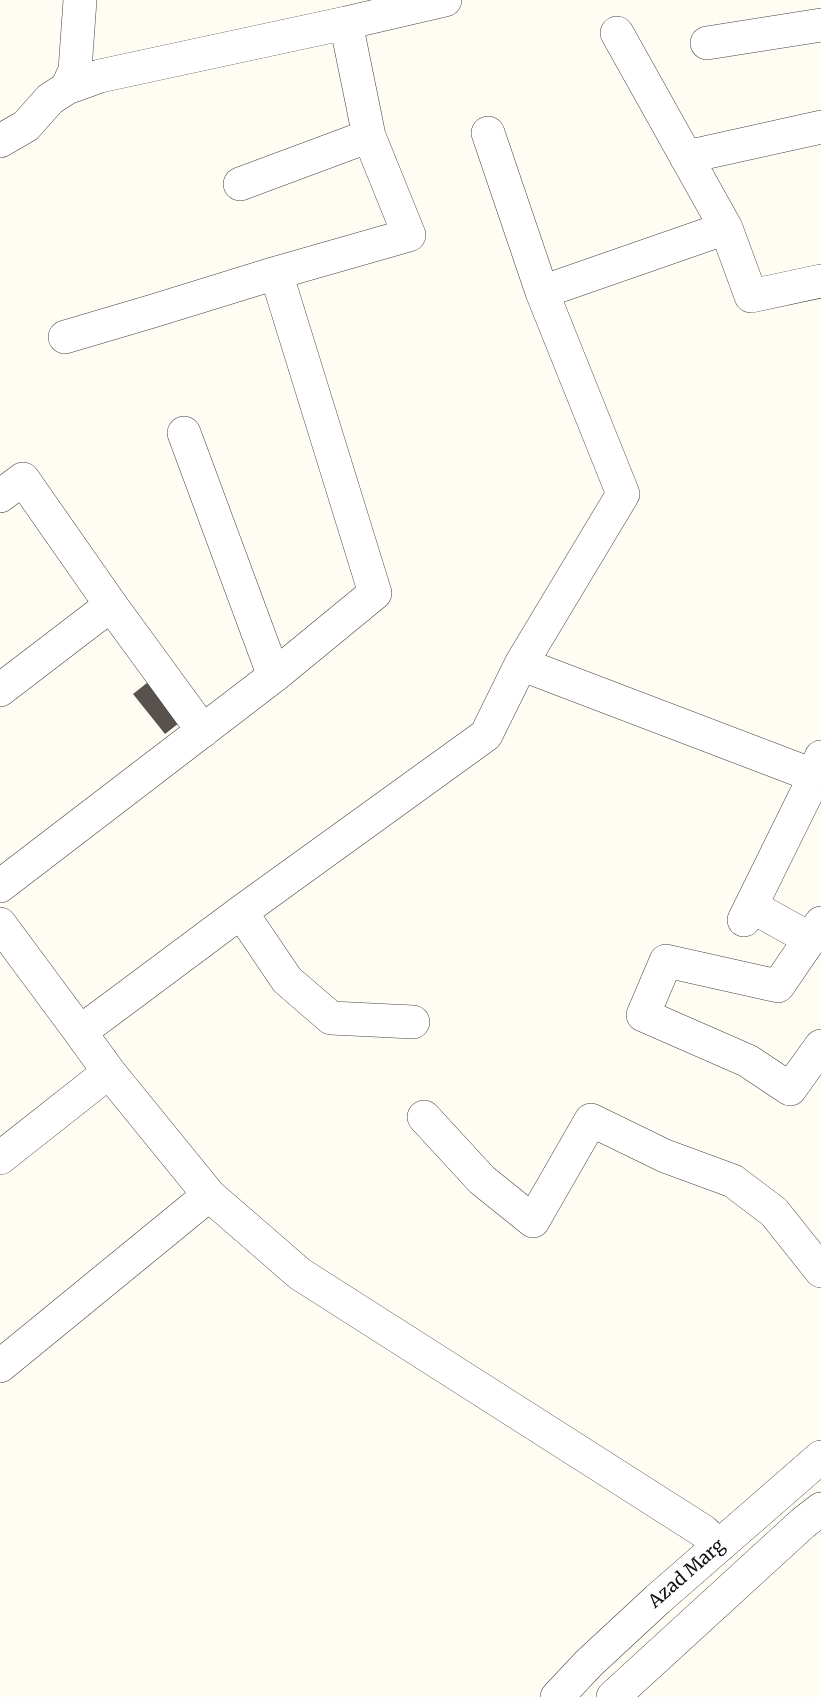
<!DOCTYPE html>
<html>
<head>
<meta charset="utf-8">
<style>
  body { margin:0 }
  canvas { display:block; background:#fefcf3 }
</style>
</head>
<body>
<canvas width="821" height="1697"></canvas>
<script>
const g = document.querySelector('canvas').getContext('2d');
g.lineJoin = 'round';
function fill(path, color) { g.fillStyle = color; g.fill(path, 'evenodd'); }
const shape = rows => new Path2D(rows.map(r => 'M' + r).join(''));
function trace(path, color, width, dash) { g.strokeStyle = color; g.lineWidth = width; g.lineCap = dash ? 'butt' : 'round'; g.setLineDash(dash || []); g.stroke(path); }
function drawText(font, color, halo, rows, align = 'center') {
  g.font = font + ' Merriweather,serif'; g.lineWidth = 6; g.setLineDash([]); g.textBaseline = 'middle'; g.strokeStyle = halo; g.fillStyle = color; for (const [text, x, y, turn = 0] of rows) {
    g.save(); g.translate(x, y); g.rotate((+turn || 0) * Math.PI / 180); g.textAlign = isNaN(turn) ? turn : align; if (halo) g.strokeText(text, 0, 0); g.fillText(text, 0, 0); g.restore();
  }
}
fill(shape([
  [152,679,188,716,165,734,133,694]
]), '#58514d');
const minor = shape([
  [617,33,726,228,751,296,821,281],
  [707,43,821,25],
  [67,88,75,70,80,0],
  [488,133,542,292],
  [0,141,26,126,50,99,67,88,100,76,346,23],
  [686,157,821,127],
  [240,184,369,136,346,23,445,0],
  [65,337,153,311,276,273],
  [184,433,274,676],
  [0,496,23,479,111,605,203,731],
  [521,664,815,776],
  [0,690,111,605],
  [0,886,274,676,375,593,276,273,409,235,369,136],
  [751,906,810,939],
  [241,912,287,980,331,1018,413,1022],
  [744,920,815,776,821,757],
  [821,923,778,986,666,961,643,1015,748,1061,790,1089,821,1046],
  [0,924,80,1032,241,912,486,735,521,664,623,494,542,292,726,228],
  [80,1032,109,1072,209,1195,300,1274,703,1531,719,1546],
  [424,1117,482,1180,533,1221,591,1120,665,1156,733,1181,774,1212,821,1271],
  [0,1158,109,1072],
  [0,1366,209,1195],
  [557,1697,589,1663,658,1599,821,1457],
  [613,1697,803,1523,821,1509]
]);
trace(minor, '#434343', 34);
trace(minor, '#fff', 33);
drawText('18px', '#101010', '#fff', [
  ["Azad Marg",687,1574,-41]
]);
</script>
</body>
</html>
